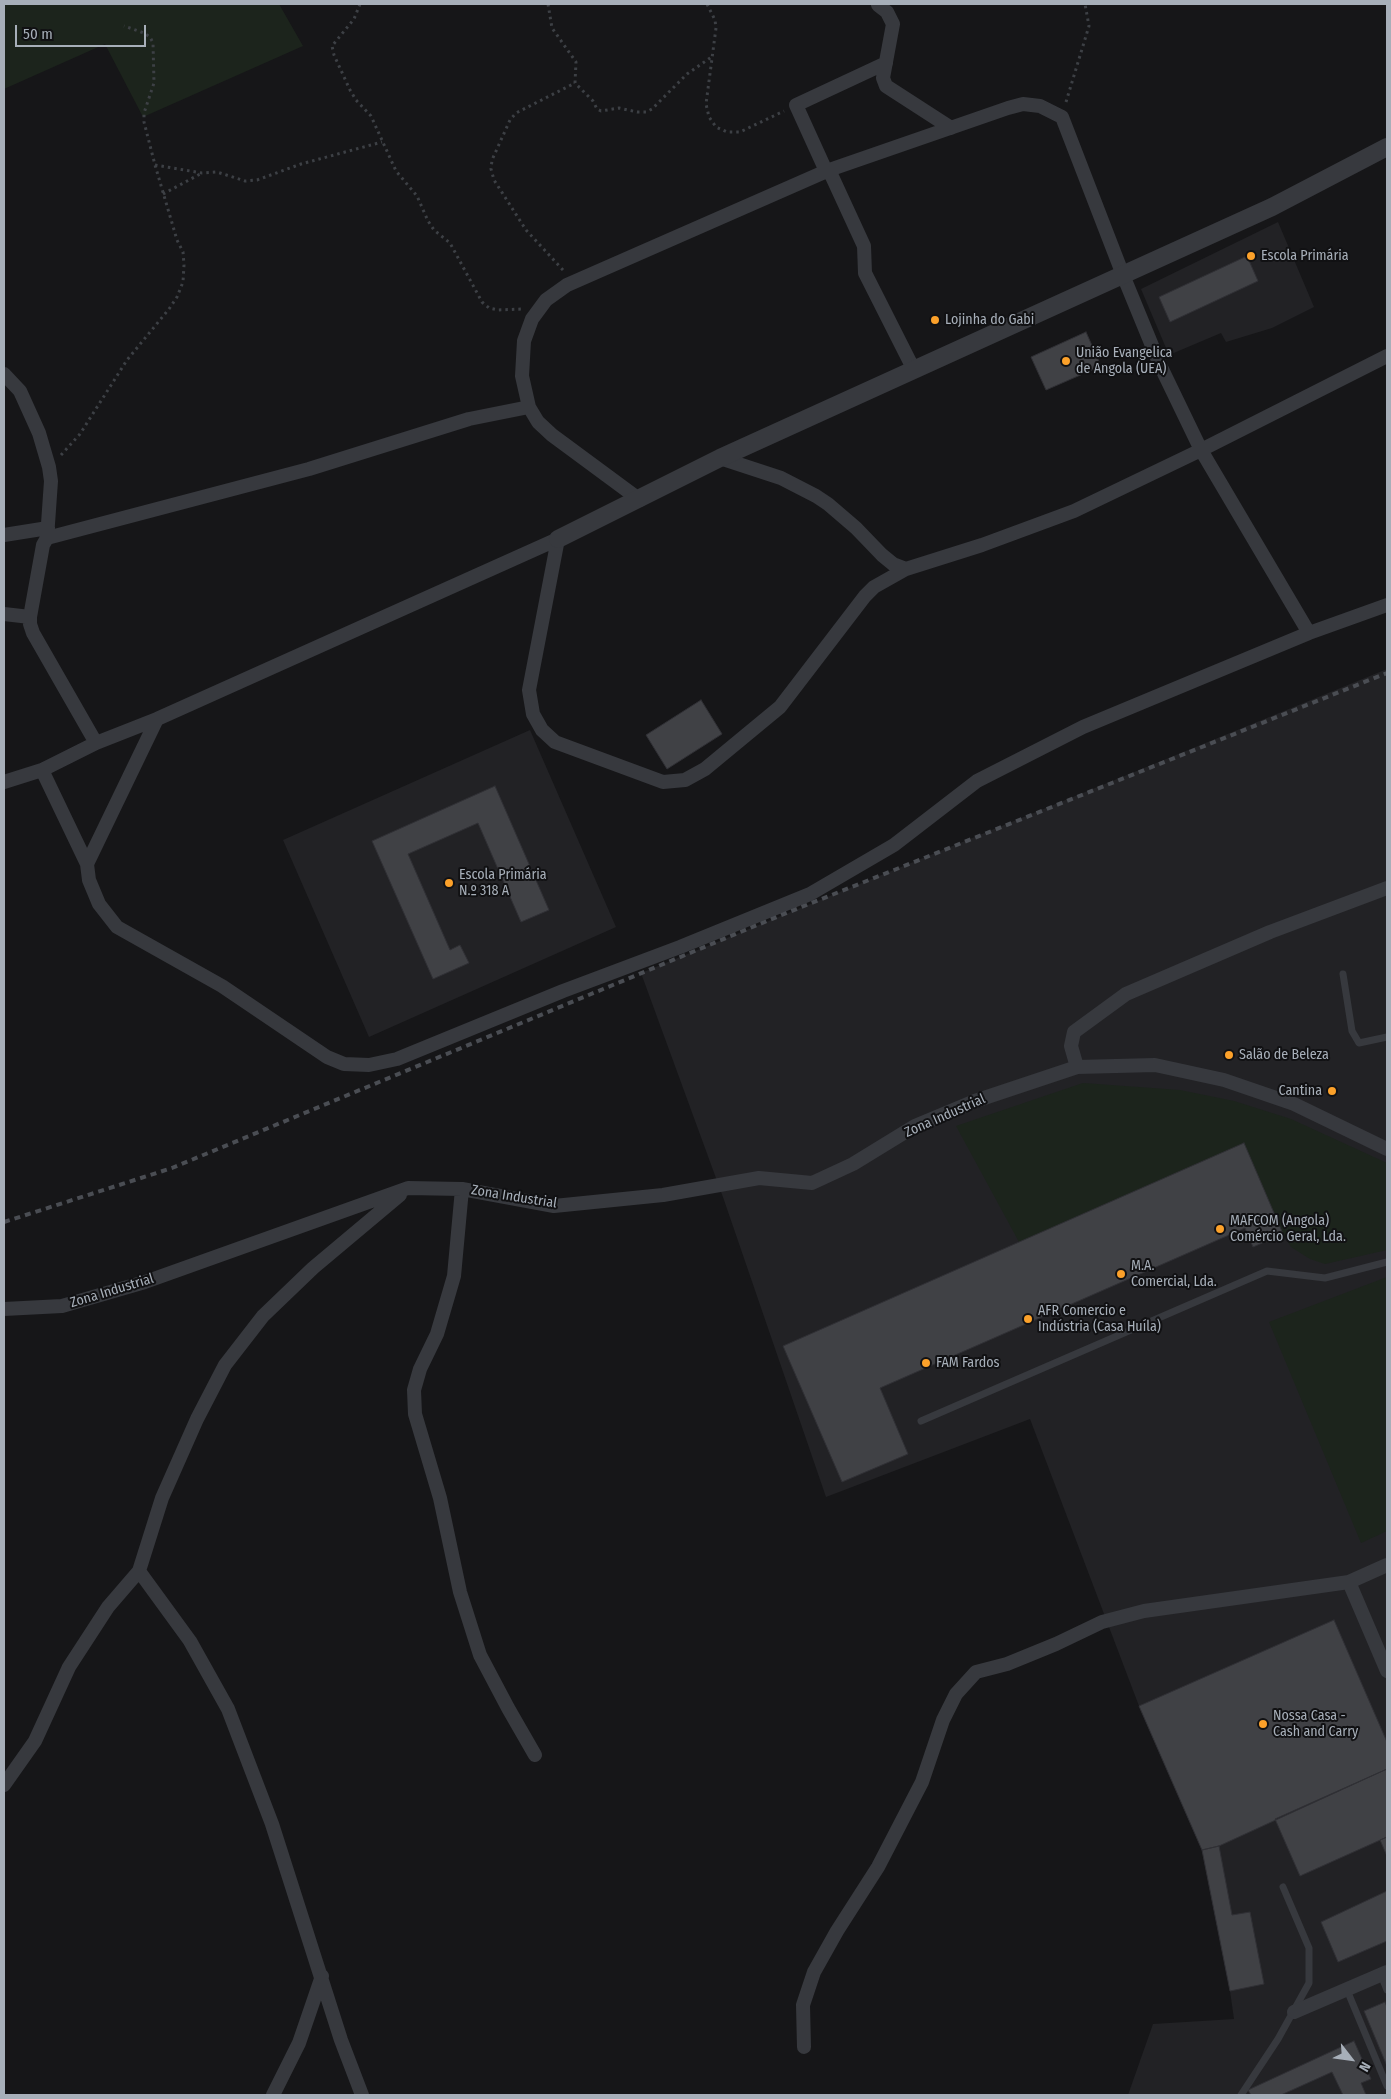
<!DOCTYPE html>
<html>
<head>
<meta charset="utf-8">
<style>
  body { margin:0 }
  #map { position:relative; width:1391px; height:2099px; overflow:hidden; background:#161618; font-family:"Fira Sans Condensed",sans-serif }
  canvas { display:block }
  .frame { position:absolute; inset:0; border:5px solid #a7afb9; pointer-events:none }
  .north { position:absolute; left:1326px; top:2034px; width:50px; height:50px; -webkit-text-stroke:4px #111113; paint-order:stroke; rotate:120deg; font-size:14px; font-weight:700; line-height:20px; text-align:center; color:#a7afb9 }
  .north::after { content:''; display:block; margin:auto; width:18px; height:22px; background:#a7afb9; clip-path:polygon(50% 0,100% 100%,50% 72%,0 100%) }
  .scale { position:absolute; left:15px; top:25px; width:131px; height:22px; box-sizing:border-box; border:2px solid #a7afb9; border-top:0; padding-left:6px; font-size:15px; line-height:18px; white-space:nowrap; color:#a7afb9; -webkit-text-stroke:4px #111113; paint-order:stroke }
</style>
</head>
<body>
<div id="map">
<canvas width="1391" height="2099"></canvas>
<div class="frame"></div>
<div class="north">N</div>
<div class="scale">50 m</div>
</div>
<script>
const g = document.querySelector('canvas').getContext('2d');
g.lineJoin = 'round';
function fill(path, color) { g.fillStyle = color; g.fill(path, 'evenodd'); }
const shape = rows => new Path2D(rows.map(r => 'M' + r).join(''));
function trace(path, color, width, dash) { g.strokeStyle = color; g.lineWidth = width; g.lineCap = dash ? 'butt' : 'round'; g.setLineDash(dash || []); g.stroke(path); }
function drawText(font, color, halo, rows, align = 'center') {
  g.font = font + ' "Fira Sans Condensed",sans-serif'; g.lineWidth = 4; g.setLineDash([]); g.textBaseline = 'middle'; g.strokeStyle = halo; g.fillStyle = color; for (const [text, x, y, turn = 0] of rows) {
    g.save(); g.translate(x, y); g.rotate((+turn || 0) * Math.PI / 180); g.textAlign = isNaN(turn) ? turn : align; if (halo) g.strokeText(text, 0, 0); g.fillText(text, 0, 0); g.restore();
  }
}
fill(shape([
  [1278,222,1314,307,1272,328,1226,342,1221,333,1169,355,1141,289],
  [1387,669,1387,2095,1128,2095,1153,2024,1234,2019,1230,1991,1202,1850,1139,1706,1030,1419,826,1497,724,1200,641,973],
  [530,730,616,927,369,1037,283,840]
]), '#222225');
fill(shape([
  [4,4,279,4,303,46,143,117,105,44,4,89],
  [1083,1083,1180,1090,1234,1101,1291,1119,1387,1163,1387,1250,1325,1264,1310,1259,1291,1247,1283,1234,1244,1144,1019,1242,956,1126],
  [1387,1277,1387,1531,1361,1543,1269,1322]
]), '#1c241c');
const building = shape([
  [1247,256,1258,281,1170,322,1159,297,1247,256],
  [1086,332,1101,366,1046,390,1031,357,1086,332],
  [701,700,722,734,667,769,646,735,701,700],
  [495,786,549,910,521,922,478,823,408,854,450,950,460,945,469,963,433,979,372,841,495,786],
  [1244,1143,1283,1234,1253,1247,1245,1228,880,1388,908,1454,842,1482,783,1346,1244,1143],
  [1334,1620,1387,1742,1387,1769,1219,1846,1202,1850,1139,1706,1334,1620],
  [1387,1769,1387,1837,1300,1876,1275,1819,1387,1769],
  [1387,1837,1387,1856,1380,1840,1387,1837],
  [1219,1846,1232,1915,1250,1912,1264,1984,1230,1991,1202,1850,1219,1846],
  [1387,1891,1387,1941,1338,1962,1321,1922,1387,1891],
  [1385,2002,1387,2007,1387,2066,1364,2011,1385,2002],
  [1354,2041,1371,2079,1361,2083,1366,2095,1343,2095,1332,2072,1281,2095,1251,2095,1248,2090,1354,2041]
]);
fill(building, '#404145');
trace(building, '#303035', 1);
trace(shape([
  [360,4,354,19,332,46,334,55,350,90,356,100,371,116,396,171,417,196,428,221,434,230,450,243,482,302,489,308,498,310,522,309],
  [548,4,552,28,576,62,575,83,593,101,597,109,601,111,619,108,637,112,646,112,652,109,687,74,713,56],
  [707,4,715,20,716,28,706,104,709,117,716,127,727,132,740,132,784,111],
  [1066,102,1089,26,1085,4],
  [155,165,202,173,217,172,245,181,257,180,301,164,382,142],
  [163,194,202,173],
  [563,270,526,230,494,180,491,169,492,160,510,120,516,113,575,83],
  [61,455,80,434,127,360,169,309,177,297,183,282,184,265,183,252,177,240,155,165,144,122,144,113,154,83,153,43,150,37,144,33,124,26]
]), '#3d4045', 3, [2.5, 4]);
trace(shape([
  [1343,974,1352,1031,1359,1043,1387,1037],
  [921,1421,1267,1271,1325,1278,1387,1262],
  [1381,1975,1387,1990],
  [1347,1990,1387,2086],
  [1241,2095,1278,2039,1309,1983,1309,1948,1283,1887]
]), '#37393e', 7);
trace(shape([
  [878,5,887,12,893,24,883,78,886,86,951,128],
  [829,170,864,246,865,273,914,370],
  [826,171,796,105,886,63],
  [4,374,20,391,39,433,49,467,51,481,47,538],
  [720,458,781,478,816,496,828,504,856,528,882,555,893,564,906,569],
  [640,500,552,435,538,422,529,407,522,376,524,341,532,319,546,300,567,285,829,170,1008,108,1023,104,1040,106,1062,117,1123,275,1160,365,1201,450,1309,633],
  [4,535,48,528],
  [558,539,529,690,533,714,542,730,555,742,663,782,685,780,705,769,780,707,865,596,874,587,906,569,982,545,1074,511,1201,450,1387,356],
  [4,614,30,617],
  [96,743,33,633,30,624,30,617,43,545,47,538,309,469,469,419,529,407],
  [42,770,87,864,89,880,99,904,117,927,222,986,327,1057,344,1064,369,1065,397,1059,563,991,680,947,810,894,894,845,977,781,1083,727,1309,633,1387,605],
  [4,782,42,770,96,743,157,719,558,539],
  [87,864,157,719],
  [1077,1067,1071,1046,1074,1032,1126,994,1270,932,1387,888],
  [462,1189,454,1276,437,1334,420,1369,414,1390,415,1414,440,1498,460,1592,480,1655,508,1708,535,1755],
  [4,1309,62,1306,145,1282,408,1188,462,1189,554,1206,663,1195,759,1178,812,1183,853,1164,915,1126,975,1101,1077,1067,1155,1065,1224,1080,1294,1104,1387,1149],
  [139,1571,190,1641,228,1709,272,1824,341,2040,362,2095],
  [1349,1582,1387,1671],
  [4,1785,35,1741,69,1667,108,1607,139,1571,162,1498,197,1419,225,1365,263,1316,313,1268,400,1195],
  [1294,2012,1387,1972],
  [804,2047,803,2005,814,1972,837,1931,878,1867,922,1782,943,1720,956,1694,976,1672,1007,1664,1056,1644,1102,1622,1144,1611,1349,1582,1387,1565],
  [273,2095,299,2043,322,1976]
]), '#37393e', 14);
trace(shape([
  [558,539,720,458,1272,207,1387,147]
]), '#37393e', 18);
trace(shape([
  [4,1222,172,1168,779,916,1387,673]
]), '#4a4d53', 4, [6, 5]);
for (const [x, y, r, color] of [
  [1251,256,5,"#fca12a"],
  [935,320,5,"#fca12a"],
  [1066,361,5,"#fca12a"],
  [449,883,5,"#fca12a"],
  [1229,1055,5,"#fca12a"],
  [1332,1091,5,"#fca12a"],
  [1220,1229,5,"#fca12a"],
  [1121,1274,5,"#fca12a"],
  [1028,1319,5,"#fca12a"],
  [926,1363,5,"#fca12a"],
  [1263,1724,5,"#fca12a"]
]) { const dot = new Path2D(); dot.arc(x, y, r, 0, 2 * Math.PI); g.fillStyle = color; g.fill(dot); trace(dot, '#111113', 2); }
drawText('14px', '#a7afb9', '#111113', [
  ["Escola Primária",1261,256],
  ["Lojinha do Gabi",945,320],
  ["União Evangelica",1076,353],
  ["de Angola (UEA)",1076,369],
  ["Escola Primária",459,875],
  ["N.º 318 A",459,891],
  ["Salão de Beleza",1239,1055],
  ["Cantina",1322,1091,"right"],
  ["MAFCOM (Angola)",1230,1221],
  ["Comércio Geral, Lda.",1230,1237],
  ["M.A.",1131,1266],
  ["Comercial, Lda.",1131,1282],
  ["AFR Comercio e",1038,1311],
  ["Indústria (Casa Huíla)",1038,1327],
  ["FAM Fardos",936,1363],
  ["Nossa Casa -",1273,1716],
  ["Cash and Carry",1273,1732]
], 'left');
drawText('14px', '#a7afb9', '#111113', [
  ["Zona Industrial",945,1116,-24],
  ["Zona Industrial",514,1197,9],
  ["Zona Industrial",112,1291,-17]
]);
</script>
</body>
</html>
